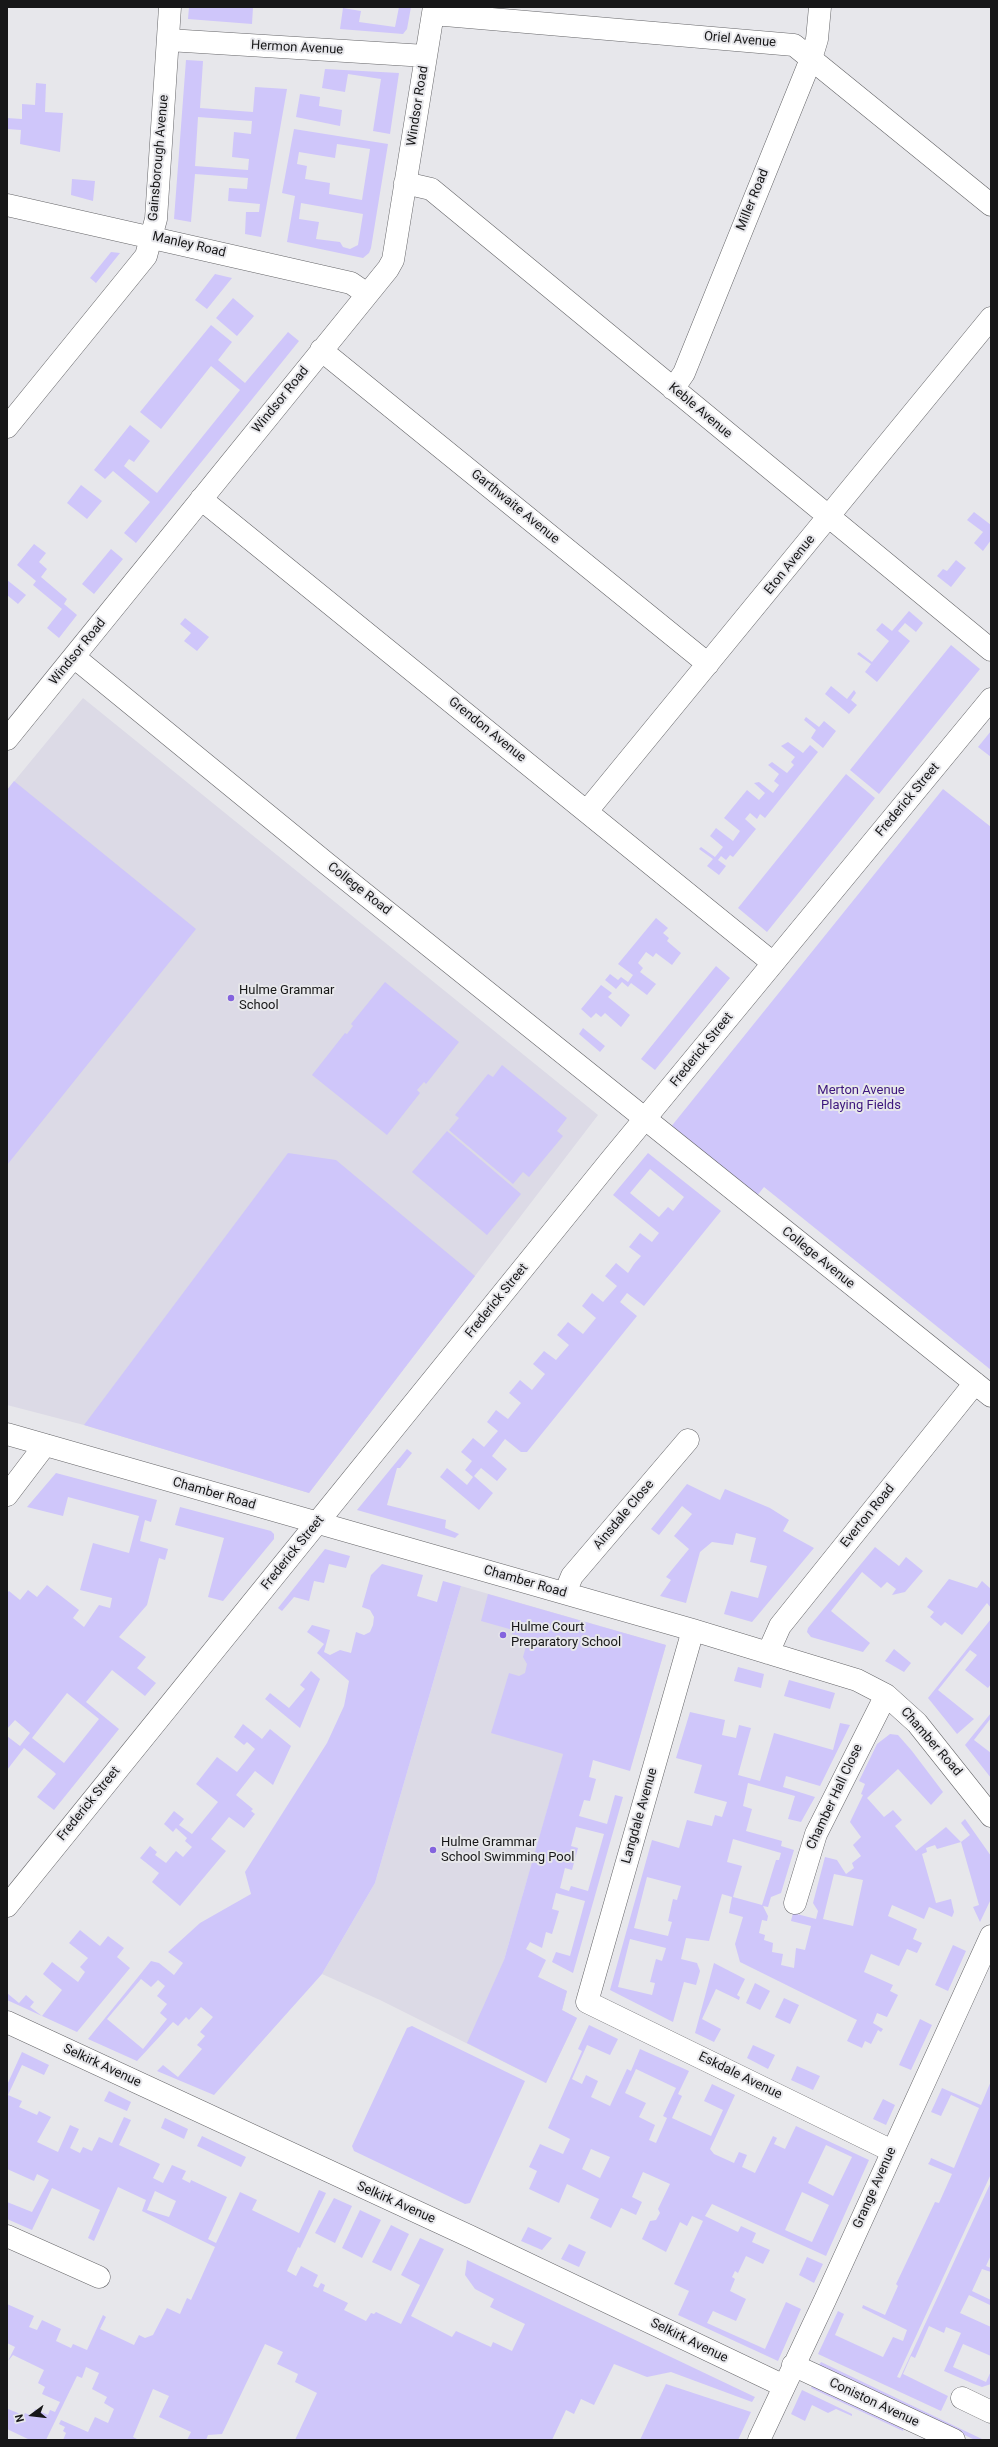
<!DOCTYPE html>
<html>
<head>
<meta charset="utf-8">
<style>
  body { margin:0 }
  #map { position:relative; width:998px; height:2447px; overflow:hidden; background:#e7e7eb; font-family:Roboto,sans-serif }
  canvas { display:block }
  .frame { position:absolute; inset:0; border:8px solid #171718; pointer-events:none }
  .north { position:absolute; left:12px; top:2395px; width:40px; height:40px; -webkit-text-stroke:3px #e7e7eb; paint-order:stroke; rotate:255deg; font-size:11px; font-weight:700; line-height:16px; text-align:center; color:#171718 }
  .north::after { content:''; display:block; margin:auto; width:14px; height:18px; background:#171718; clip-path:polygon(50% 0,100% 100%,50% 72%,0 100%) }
</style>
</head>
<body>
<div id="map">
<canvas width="998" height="2447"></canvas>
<div class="frame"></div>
<div class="north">N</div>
</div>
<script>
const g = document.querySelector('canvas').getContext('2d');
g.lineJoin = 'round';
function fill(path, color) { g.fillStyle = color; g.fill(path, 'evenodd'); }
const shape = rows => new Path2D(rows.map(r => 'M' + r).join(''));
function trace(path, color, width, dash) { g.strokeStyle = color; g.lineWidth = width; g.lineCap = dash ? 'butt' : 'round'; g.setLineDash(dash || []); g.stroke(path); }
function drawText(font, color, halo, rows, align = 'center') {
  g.font = font + ' Roboto,sans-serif'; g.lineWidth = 4; g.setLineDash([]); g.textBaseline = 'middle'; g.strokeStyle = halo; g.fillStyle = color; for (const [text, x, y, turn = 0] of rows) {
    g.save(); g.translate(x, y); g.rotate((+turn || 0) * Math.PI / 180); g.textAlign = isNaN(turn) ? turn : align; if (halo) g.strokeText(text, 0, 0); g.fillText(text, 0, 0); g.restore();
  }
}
fill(shape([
  [83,698,598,1115,309,1493,84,1425,7,1405,7,790],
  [461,1586,666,1645,632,1763,566,1745,504,1960,567,1991,562,2010,577,2018,546,2083,380,2000,322,1974,375,1883]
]), '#dcdae6');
fill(shape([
  [189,7,253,7,252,24,188,19],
  [399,7,411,7,407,29,403,34,340,29,343,8,361,11,359,22,395,27],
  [186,60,203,61,200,108,253,112,255,87,287,89,261,237,245,234,246,212,259,212,260,204,228,201,229,188,247,189,248,178,195,174,191,222,174,219],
  [198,117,252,121,251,134,234,132,233,144,232,157,249,159,248,170,195,166],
  [325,69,399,73,390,134,373,131,381,79,348,74,345,92,322,88],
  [36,83,46,84,45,112,63,113,60,152,20,144,21,130,7,129,7,118,22,119,22,104,35,105],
  [300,94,320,97,319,106,342,110,340,126,296,117],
  [294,129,388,144,371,248,369,253,363,258,287,242,295,196,282,193],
  [337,144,370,149,362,200,329,194,330,183,305,179,307,166,297,164,299,152,335,158],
  [301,203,363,214,358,245,350,249,343,247,340,242,316,239,319,222,299,219],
  [72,179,95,181,93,201,71,195],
  [111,252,120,253,96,283,90,278],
  [215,274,232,278,207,309,195,300],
  [233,298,254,316,237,336,216,318],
  [211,325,232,342,218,360,245,383,288,332,299,341,136,543,124,533,150,502,113,471,105,479,94,470,130,425,150,441,134,462,129,459,124,466,157,493,240,390,211,366,161,429,140,412],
  [81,485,102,501,87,519,67,503],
  [974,512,991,525,991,540,983,551,974,543,983,532,967,520],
  [34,544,46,553,39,562,47,569,41,577,67,599,64,604,77,615,59,638,47,628,62,609,33,585,36,581,17,565],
  [111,549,123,559,94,594,82,584],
  [956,560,966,568,951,587,937,576,943,569,947,571],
  [7,580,26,595,18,604,7,595],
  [909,611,923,623,916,632,905,623,898,631,910,641,877,682,865,672,871,664,857,654,859,652,872,662,889,641,876,630,882,623,892,631],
  [185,618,209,637,197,651,184,641,191,633,180,624],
  [951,645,980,669,879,794,850,770],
  [831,686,847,699,854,690,856,693,851,700,857,705,849,714,825,694],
  [806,717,819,727,824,721,836,731,823,748,811,738,816,730,804,720],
  [991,731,991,757,978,747],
  [788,742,803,753,810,745,818,752,765,818,760,814,757,819,750,813,745,819,756,829,733,857,730,855,726,860,721,856,718,860,726,866,719,875,707,866,713,859,699,849,701,847,715,857,723,847,710,836,716,828,733,841,740,831,724,818,747,790,759,800,765,793,754,783,759,782,773,793,779,785,774,781,779,774,768,765,772,762,787,773,794,765,791,762,795,757,781,746],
  [846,774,875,798,767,932,738,908],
  [14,781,196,929,7,1165,7,790],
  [943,789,991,827,991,1370,764,1187,756,1197,670,1128],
  [656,918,668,928,663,933,669,938,667,941,681,953,672,965,656,953,653,957,646,952,638,963,643,968,640,972,656,984,647,995,631,983,628,987,622,982,616,989,605,980,610,974,618,980,621,977,628,982,633,975,618,964],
  [716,966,730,978,655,1070,641,1059],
  [385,982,459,1042,426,1084,424,1082,417,1090,420,1093,387,1135,312,1075,345,1033,347,1034,353,1026,351,1024],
  [601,985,612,993,608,997,630,1015,621,1027,605,1013,601,1017,596,1013,591,1018,581,1009],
  [583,1028,605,1046,600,1052,579,1034],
  [502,1065,567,1118,557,1131,563,1136,529,1177,523,1172,513,1184,449,1130,459,1118,455,1115,488,1074,493,1077],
  [447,1131,521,1194,487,1235,412,1172],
  [288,1153,336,1160,475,1276,309,1493,84,1425],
  [648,1153,721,1211,644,1306,627,1293,620,1302,637,1316,527,1452,521,1452,505,1439,492,1456,507,1469,497,1481,481,1468,474,1476,493,1493,479,1510,440,1477,447,1468,467,1485,473,1477,465,1470,472,1461,461,1452,473,1438,484,1447,498,1431,487,1422,496,1410,508,1419,521,1403,509,1393,520,1380,532,1390,545,1374,533,1364,539,1357,544,1351,556,1360,569,1345,557,1335,568,1322,583,1334,596,1318,582,1306,592,1293,603,1302,617,1286,605,1276,616,1263,628,1273,634,1264,641,1256,629,1247,640,1233,652,1242,659,1233,613,1195],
  [650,1169,684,1197,673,1211,668,1207,659,1217,630,1193],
  [407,1449,412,1453,400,1468,397,1468,387,1505,446,1520,445,1528,459,1534,455,1538,357,1510],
  [56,1473,157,1500,151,1522,145,1520,140,1541,168,1549,165,1560,159,1558,147,1605,119,1637,146,1657,137,1668,156,1683,145,1696,112,1670,86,1702,119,1729,54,1810,37,1797,56,1774,54,1772,24,1748,7,1770,7,1736,20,1746,30,1733,15,1720,7,1729,7,1593,9,1591,20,1600,28,1590,37,1597,47,1585,79,1610,73,1618,84,1627,99,1605,110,1608,112,1598,80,1590,93,1543,129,1553,139,1516,68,1497,63,1516,27,1507],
  [67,1693,99,1719,64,1763,32,1738],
  [687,1484,720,1500,725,1489,770,1508,789,1520,783,1531,814,1548,752,1622,724,1614,731,1591,758,1598,767,1566,750,1562,756,1538,736,1533,733,1545,712,1542,700,1552,686,1603,660,1596,671,1580,666,1577,689,1549,674,1536,692,1514,682,1506,659,1535,651,1529],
  [180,1507,271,1531,274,1534,274,1539,223,1601,208,1597,224,1538,175,1525],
  [875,1547,899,1566,906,1557,923,1571,905,1592,892,1595,896,1589,887,1582,881,1588,862,1572,831,1611,870,1643,863,1652,811,1637,807,1632,808,1628],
  [325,1549,350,1556,346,1568,329,1564,324,1583,314,1581,309,1601,294,1597,282,1611,278,1608],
  [382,1564,423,1575,417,1596,437,1602,443,1581,461,1586,375,1883,322,1974,214,2095,157,2071,163,2065,178,2077,202,2049,197,2045,205,2036,200,2032,213,2017,201,2007,189,2020,186,2017,178,2026,173,2022,137,2061,88,2039,151,1961,159,1963,174,1975,183,1963,168,1952,200,1923,251,1894,245,1872,327,1743,344,1706,349,1681,317,1653,324,1644,307,1632,312,1625,330,1630,324,1652,330,1655,340,1650,351,1653,356,1632,364,1635,370,1632,373,1625,374,1617,370,1610,362,1607,371,1575],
  [141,1979,151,1987,158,1980,165,1986,157,1996,167,2004,160,2013,167,2019,143,2049,107,2019],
  [949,1579,977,1588,982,1581,991,1589,991,1608,987,1603,962,1635,945,1622,941,1626,930,1617,934,1612,927,1607],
  [488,1594,666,1645,630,1771,593,1760,589,1777,596,1779,590,1801,584,1800,579,1816,607,1824,615,1795,623,1797,573,1973,552,1962,556,1952,570,1956,585,1901,556,1893,552,1909,559,1911,552,1934,546,1932,542,1948,530,1942,526,1949,546,1960,538,1977,567,1991,562,2010,577,2018,546,2083,467,2043,504,1960,563,1754,491,1733,509,1673,519,1676,525,1673,527,1664,523,1657,528,1639,512,1634,513,1630,481,1621],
  [576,1827,604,1834,588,1891,571,1886,569,1891,560,1888,565,1868,572,1870,578,1848,571,1846],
  [991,1619,991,1684,988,1688,965,1670,977,1655,970,1650,938,1690,974,1719,957,1734,928,1698],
  [894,1649,911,1663,904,1672,885,1661],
  [738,1667,764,1674,761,1688,734,1681],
  [311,1671,320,1679,300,1728,265,1699,270,1693,289,1708,305,1689,300,1685],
  [789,1680,835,1693,830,1709,784,1696],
  [690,1712,725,1720,722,1735,736,1738,739,1725,751,1728,738,1775,760,1781,774,1733,833,1750,840,1723,850,1725,820,1786,786,1776,783,1787,815,1797,801,1822,788,1819,795,1796,748,1783,743,1806,752,1809,746,1831,782,1841,781,1846,794,1850,781,1893,771,1897,768,1907,763,1906,768,1916,767,1921,762,1920,759,1933,765,1935,764,1940,773,1943,772,1952,783,1954,781,1965,794,1968,796,1948,805,1950,811,1926,791,1921,793,1913,816,1919,818,1911,813,1903,825,1857,837,1860,846,1874,854,1868,852,1863,861,1856,853,1845,861,1837,850,1822,863,1795,861,1794,865,1784,859,1781,877,1744,890,1734,898,1735,912,1751,943,1792,931,1805,898,1769,867,1798,884,1817,893,1810,902,1820,895,1826,916,1851,946,1827,961,1842,970,1835,961,1823,965,1819,991,1856,991,1899,980,1922,973,1907,979,1905,961,1842,937,1849,935,1845,926,1848,927,1852,922,1854,936,1903,951,1899,954,1912,952,1917,929,1907,924,1919,892,1905,888,1916,917,1929,913,1939,922,1943,917,1953,907,1949,899,1966,871,1954,864,1972,893,1985,890,1991,898,1995,887,2017,877,2013,873,2023,883,2029,881,2032,878,2030,871,2044,865,2041,862,2048,847,2041,857,2020,740,1962,735,1944,743,1917,729,1913,732,1897,722,1894,709,1941,686,1938,681,1959,697,1963,700,1971,696,1985,684,1982,673,2022,610,1990,652,1840,679,1848,687,1820,712,1826,715,1815,722,1817,727,1802,694,1793,702,1765,676,1758],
  [733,1839,781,1853,779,1860,776,1860,762,1905,733,1897,742,1866,727,1862],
  [834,1874,863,1880,853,1926,823,1919],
  [647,1877,681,1886,677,1900,673,1899,668,1921,672,1922,668,1936,634,1928],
  [630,1939,666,1948,662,1961,656,1959,650,1982,655,1983,652,1995,618,1987],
  [991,1713,991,1718,974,1740,991,1753,991,1778,965,1745],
  [243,1724,262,1739,270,1729,291,1746,273,1785,255,1771,236,1795,253,1809,251,1811,255,1814,244,1828,229,1817,211,1839,226,1851,180,1906,152,1882,159,1873,140,1858,150,1846,157,1852,155,1855,166,1863,176,1851,183,1857,192,1847,185,1841,187,1838,176,1828,173,1832,164,1824,174,1811,184,1819,179,1825,192,1834,218,1802,196,1784,217,1757,237,1772,245,1762,255,1749,247,1742,244,1745,234,1737],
  [80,1930,100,1946,108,1936,124,1948,117,1957,130,1968,77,2032,7,2000,7,1993,19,2003,26,1995,34,2002,30,2007,42,2016,62,1990,43,1974,52,1962,78,1982,85,1972,80,1967,88,1958,69,1943],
  [953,1945,966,1951,948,1991,935,1985],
  [714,1963,745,1979,737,1995,740,1997,739,2000,716,1989,702,2019,721,2029,714,2042,695,2033],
  [755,1983,770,1991,760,2010,746,2003],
  [784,1998,799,2005,790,2024,775,2017],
  [920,2019,932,2025,911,2070,899,2065],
  [589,2025,618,2039,610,2055,587,2045,572,2079,582,2084,586,2075,598,2081,591,2097,610,2106,627,2069,631,2071,640,2049,689,2071,678,2094,682,2096,672,2118,711,2136,723,2110,704,2101,712,2084,735,2095,710,2149,714,2154,734,2163,739,2152,747,2155,742,2167,755,2173,773,2136,777,2138,774,2144,785,2149,796,2126,869,2160,826,2256,712,2204,705,2216,738,2232,741,2226,756,2233,752,2242,770,2250,763,2264,746,2256,738,2273,735,2271,732,2277,735,2279,730,2291,746,2299,736,2321,713,2311,707,2323,765,2349,786,2302,801,2309,778,2361,678,2315,689,2291,674,2284,703,2221,692,2216,687,2226,680,2222,666,2252,642,2239,650,2221,656,2220,660,2213,658,2209,670,2184,643,2172,632,2197,642,2202,636,2215,621,2208,611,2228,590,2218,599,2199,588,2194,567,2184,559,2203,529,2189,537,2171,529,2167,540,2144,563,2154,570,2139,548,2128,582,2051,578,2049],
  [636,2069,676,2088,663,2116,667,2118,656,2143,649,2140,655,2125,639,2117,646,2103,625,2093],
  [826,2145,852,2157,833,2196,808,2183],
  [591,2149,610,2157,600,2178,582,2169],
  [802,2192,829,2205,812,2242,785,2230],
  [412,2026,525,2081,470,2203,465,2204,354,2151,352,2146,407,2028],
  [753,2045,775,2055,768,2069,747,2058],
  [22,2052,49,2065,44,2075,22,2065,8,2095,22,2101,19,2107,37,2115,39,2111,51,2117,37,2142,58,2152,70,2125,79,2129,70,2148,80,2153,83,2147,92,2151,99,2137,112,2143,124,2117,131,2120,119,2145,160,2164,153,2178,163,2183,172,2165,186,2171,182,2179,190,2183,191,2180,227,2197,208,2239,216,2243,240,2192,257,2200,252,2210,299,2233,319,2190,326,2193,300,2248,298,2247,287,2271,296,2276,301,2266,318,2275,313,2286,318,2288,321,2283,325,2285,323,2291,348,2303,344,2310,366,2321,371,2313,374,2314,376,2312,401,2324,420,2285,401,2275,420,2238,444,2249,411,2316,452,2337,456,2331,491,2347,493,2342,512,2351,525,2324,490,2307,494,2299,475,2289,465,2275,467,2260,755,2397,752,2402,671,2372,647,2377,614,2364,594,2405,581,2399,574,2414,566,2410,552,2440,295,2440,317,2393,295,2382,298,2374,277,2364,283,2352,265,2344,222,2434,208,2435,206,2440,187,2440,191,2432,159,2417,169,2396,153,2389,133,2437,139,2440,63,2440,66,2433,63,2431,65,2427,59,2424,61,2420,88,2432,95,2417,108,2423,114,2409,104,2403,107,2397,92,2389,99,2373,86,2367,82,2378,77,2376,46,2440,30,2440,7,2429,8,2409,23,2415,25,2413,32,2416,35,2409,48,2415,50,2410,55,2412,60,2402,42,2394,45,2387,38,2383,44,2370,13,2355,8,2361,15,2347,7,2343,7,2304,34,2316,29,2327,37,2330,42,2320,61,2329,56,2341,71,2348,73,2344,87,2350,103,2315,106,2317,100,2329,134,2345,139,2335,145,2338,153,2335,167,2308,180,2314,187,2298,191,2300,215,2247,142,2211,146,2200,118,2187,94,2241,88,2238,100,2210,52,2188,32,2230,7,2219,7,2202,32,2212,49,2180,37,2174,34,2181,7,2169,7,2085],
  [155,2191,176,2201,169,2217,147,2210],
  [797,2066,820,2076,813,2090,791,2080],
  [991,2081,991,2174,897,2377,900,2378,991,2182,991,2255,986,2266,991,2268,991,2272,982,2269,972,2291,991,2300,991,2303,990,2305,969,2295,960,2313,991,2327,991,2356,963,2344,953,2367,986,2382,991,2371,991,2384,982,2387,974,2384,944,2371,961,2333,946,2327,944,2333,929,2326,915,2358,911,2356,903,2374,948,2396,941,2411,818,2354,838,2311,844,2314,835,2335,883,2357,893,2337,903,2341,907,2330,862,2308,863,2305,885,2315,898,2286,896,2284,898,2280,935,2202,939,2203,952,2174,928,2164,930,2161,931,2158,954,2168,979,2108,951,2095,941,2116,931,2112,942,2088,981,2105],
  [109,2091,131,2102,127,2111,104,2101],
  [883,2099,895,2105,886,2125,873,2119],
  [165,2118,188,2129,184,2139,161,2128],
  [202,2136,246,2157,241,2167,197,2146],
  [334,2198,352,2206,335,2243,315,2233],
  [360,2210,381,2220,362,2258,342,2248],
  [391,2225,409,2234,391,2271,372,2262],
  [528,2227,552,2238,542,2250,521,2241],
  [569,2244,586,2252,579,2267,561,2259],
  [807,2257,823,2264,814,2283,799,2275],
  [821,2362,984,2440,975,2440,819,2365],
  [666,2384,751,2412,738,2440,640,2440],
  [813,2385,904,2428,903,2431,811,2388],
  [802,2390,852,2414,852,2416,836,2409,828,2413,812,2405,805,2421,791,2414]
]), '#cfc6fa');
const minor = shape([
  [433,14,794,45,991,205],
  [168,40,426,56],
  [405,183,431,189,991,650],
  [7,205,351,283,367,294],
  [321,350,708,664],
  [673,389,684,373,811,59,817,39,820,7],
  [7,427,146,256,156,219,170,7],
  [201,499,773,963],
  [74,657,326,863,991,1396],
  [7,739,388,269,393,260,434,7],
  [587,811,991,318],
  [7,1434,693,1630,857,1680,886,1695,917,1723,991,1816],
  [7,1495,45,1445],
  [565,1593,572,1576,688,1440],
  [693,1630,587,2002,892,2151],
  [768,1653,780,1626,975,1383],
  [795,1903,816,1834,886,1695],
  [7,2022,469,2236,784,2386],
  [7,2236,99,2277],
  [793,2365,954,2440],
  [962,2398,991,2412],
  [759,2440,825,2300,991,1936]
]);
const major = shape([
  [7,1906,610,1161,991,699]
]);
trace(minor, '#666669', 23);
trace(major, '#666669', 23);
trace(minor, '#fff', 22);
trace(major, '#fff', 22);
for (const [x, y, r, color] of [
  [231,998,4,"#8463de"],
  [503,1635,4,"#8463de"],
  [433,1850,4,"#8463de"]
]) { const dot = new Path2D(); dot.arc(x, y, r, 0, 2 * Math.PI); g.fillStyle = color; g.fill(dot); trace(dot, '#e7e7eb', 1.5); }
drawText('13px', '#171718', '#e7e7eb', [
  ["Oriel Avenue",740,40,5],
  ["Hermon Avenue",297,48,3],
  ["Windsor Road",418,106,-81],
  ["Gainsborough Avenue",159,158,-85],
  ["Miller Road",753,200,-68],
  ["Manley Road",189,245,13],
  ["Windsor Road",281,400,-51],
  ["Keble Avenue",700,411,40],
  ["Garthwaite Avenue",515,507,39],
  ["Eton Avenue",790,565,-51],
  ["Windsor Road",78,652,-51],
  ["Grendon Avenue",487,730,39],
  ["Frederick Street",908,800,-50],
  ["College Road",359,889,38],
  ["Frederick Street",702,1050,-51],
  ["College Avenue",818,1258,39],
  ["Frederick Street",497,1301,-51],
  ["Chamber Road",214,1494,16],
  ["Ainsdale Close",624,1515,-50],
  ["Everton Road",868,1516,-51],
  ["Frederick Street",293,1553,-51],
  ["Chamber Road",525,1582,16],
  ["Chamber Road",931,1742,49],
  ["Chamber Hall Close",835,1797,-65],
  ["Frederick Street",89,1804,-51],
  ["Langdale Avenue",640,1816,-74],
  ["Selkirk Avenue",102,2066,25],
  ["Eskdale Avenue",740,2076,26],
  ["Grange Avenue",875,2188,-66],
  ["Selkirk Avenue",396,2203,24],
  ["Selkirk Avenue",689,2341,26],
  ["Coniston Avenue",874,2403,25]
]);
drawText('13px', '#171718', '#e7e7eb', [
  ["Hulme Grammar",239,991],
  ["School",239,1006],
  ["Hulme Court",511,1628],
  ["Preparatory School",511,1643],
  ["Hulme Grammar",441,1843],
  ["School Swimming Pool",441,1858]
], 'left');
drawText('13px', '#3c167c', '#e7e7eb', [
  ["Merton Avenue",861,1091],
  ["Playing Fields",861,1106]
]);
</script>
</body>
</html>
